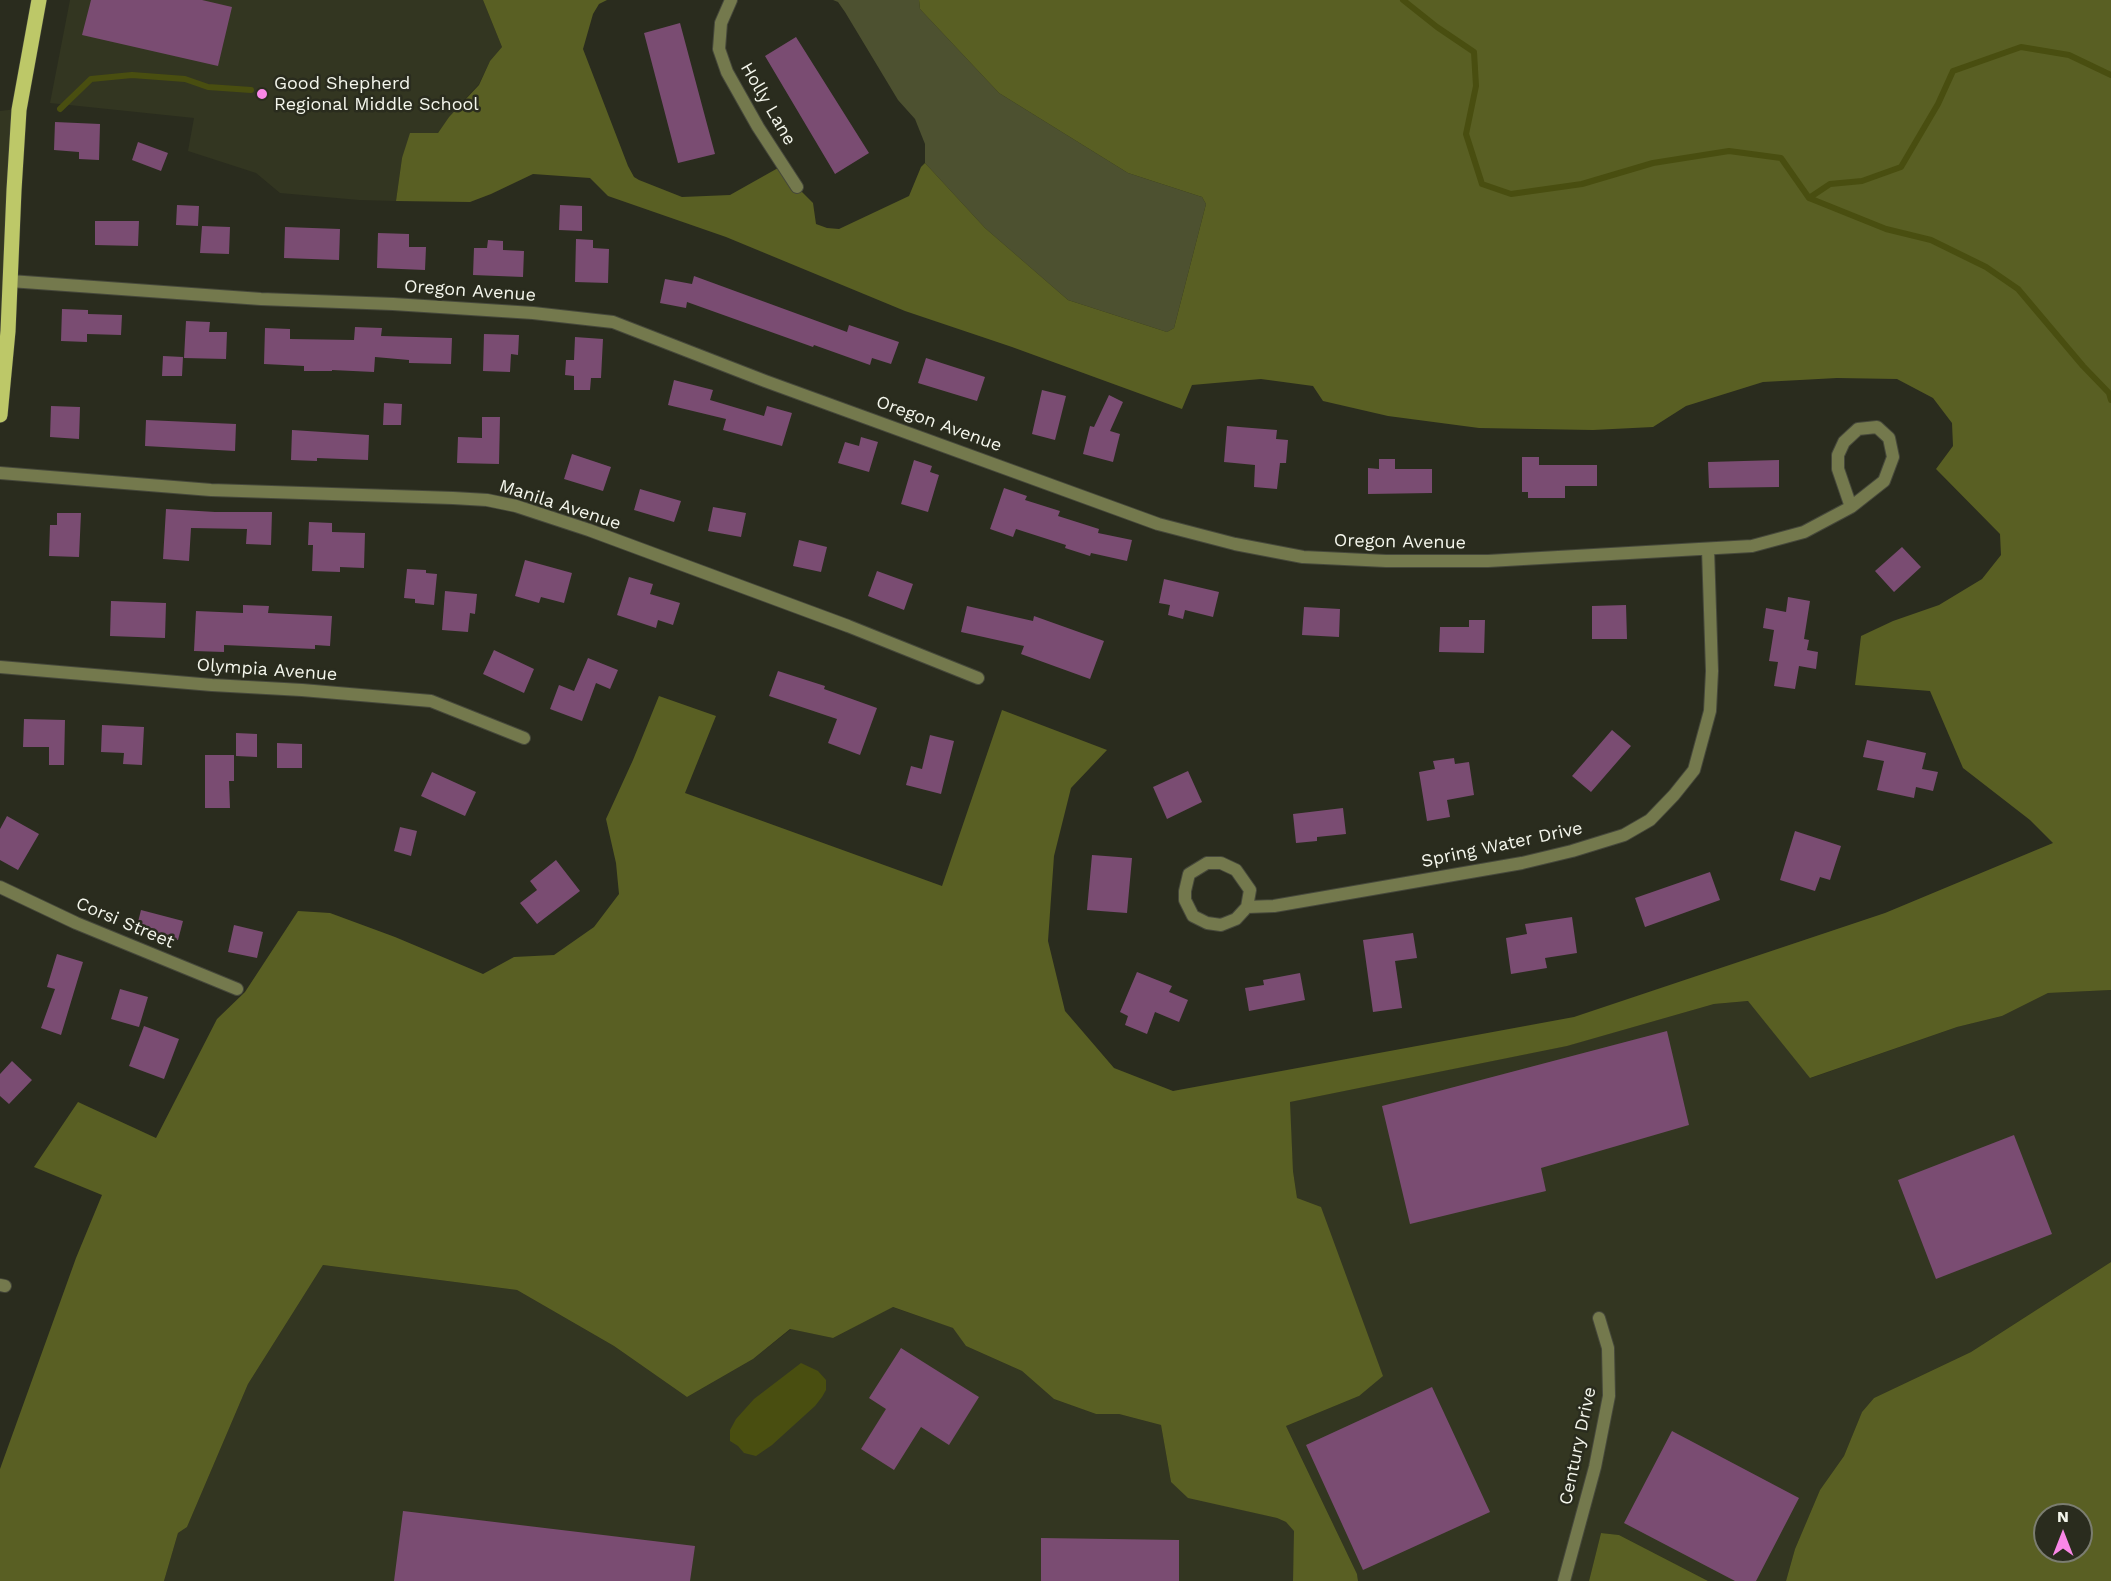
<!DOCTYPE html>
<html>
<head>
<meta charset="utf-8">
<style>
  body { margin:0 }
  #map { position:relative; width:2111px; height:1581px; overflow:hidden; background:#2a2c1e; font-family:"Work Sans",sans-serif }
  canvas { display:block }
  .north { position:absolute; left:2033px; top:1503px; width:60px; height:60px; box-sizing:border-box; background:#2a2c1e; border:2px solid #7b7d70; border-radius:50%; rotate:0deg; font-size:16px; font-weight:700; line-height:24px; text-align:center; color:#f4f6ec }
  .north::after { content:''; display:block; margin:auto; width:21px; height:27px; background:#fa87e7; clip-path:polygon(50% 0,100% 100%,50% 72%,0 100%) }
</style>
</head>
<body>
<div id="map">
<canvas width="2111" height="1581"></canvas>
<div class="north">N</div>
</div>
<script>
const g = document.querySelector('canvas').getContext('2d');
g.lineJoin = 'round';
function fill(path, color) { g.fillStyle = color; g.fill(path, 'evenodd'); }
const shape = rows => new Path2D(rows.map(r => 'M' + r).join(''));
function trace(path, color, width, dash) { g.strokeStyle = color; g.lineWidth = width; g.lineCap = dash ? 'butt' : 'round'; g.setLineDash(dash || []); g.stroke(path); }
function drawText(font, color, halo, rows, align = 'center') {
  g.font = font + ' "Work Sans",sans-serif'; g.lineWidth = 5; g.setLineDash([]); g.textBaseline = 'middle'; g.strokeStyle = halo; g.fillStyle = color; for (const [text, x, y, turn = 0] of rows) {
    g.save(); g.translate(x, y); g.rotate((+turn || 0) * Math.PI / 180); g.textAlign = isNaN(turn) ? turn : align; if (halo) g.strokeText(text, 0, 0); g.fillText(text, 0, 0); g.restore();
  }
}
fill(shape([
  [70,0,483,0,502,47,490,61,479,84,449,117,438,133,402,158,396,201,359,200,280,193,256,173,188,151,194,118,50,103],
  [16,109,0,353,0,111],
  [2111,990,2111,1262,1971,1352,1874,1398,1862,1412,1844,1456,1820,1490,1795,1549,1786,1581,1708,1581,1619,1535,1601,1533,1589,1581,1358,1581,1357,1574,1286,1426,1359,1396,1297,1198,1293,1171,1289,1102,1566,1046,1714,1004,1749,1001,1811,1078,1957,1027,2002,1016,2048,993],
  [323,1265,517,1290,614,1346,687,1397,753,1359,791,1329,833,1338,892,1307,954,1328,966,1346,1022,1371,1054,1399,1096,1414,1119,1414,1161,1425,1171,1482,1188,1497,1277,1518,1286,1522,1295,1531,1293,1581,164,1581,178,1533,187,1527,248,1384]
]), '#333621');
fill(shape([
  [833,0,919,0,920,9,999,93,1128,173,1202,197,1206,204,1174,328,1167,332,1068,300,985,228,925,163,925,144,915,119,898,100,845,12,838,2]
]), '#4d5130');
fill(shape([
  [483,0,607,0,599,4,593,14,583,49,628,166,634,177,639,180,682,197,730,195,778,168,813,203,816,224,827,228,839,229,909,196,921,167,925,163,985,228,1068,300,1167,332,1174,328,1206,204,1202,197,1128,173,999,93,920,9,919,0,2111,0,2111,990,2048,993,2002,1016,1957,1027,1810,1078,1748,1001,1714,1004,1567,1046,1290,1102,1293,1171,1297,1198,1321,1207,1383,1376,1359,1396,1286,1426,1357,1574,1358,1581,1293,1581,1294,1531,1286,1522,1277,1518,1188,1498,1171,1482,1161,1425,1119,1414,1096,1414,1054,1399,1022,1371,966,1346,953,1328,893,1307,833,1338,790,1329,753,1359,687,1397,614,1346,517,1290,323,1265,248,1384,187,1527,178,1533,164,1581,0,1581,0,1469,76,1258,102,1195,34,1167,78,1102,156,1138,217,1019,245,992,298,911,330,913,395,937,483,974,514,957,554,955,594,927,619,894,616,863,606,819,633,760,659,696,716,716,685,793,942,886,1002,710,1107,750,1071,788,1054,856,1048,941,1065,1011,1114,1068,1173,1091,1574,1017,1885,913,2053,843,2030,820,1963,768,1930,691,1855,685,1861,636,1893,621,1939,605,1982,579,2001,555,2000,534,1936,469,1953,446,1952,423,1933,398,1897,379,1837,378,1763,382,1686,406,1653,427,1593,430,1479,428,1388,416,1323,401,1313,386,1261,379,1192,385,1182,409,1012,347,905,311,726,237,608,196,590,178,533,174,491,194,470,202,396,201,402,158,410,133,438,133,449,117,479,85,490,61,502,47],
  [2111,1262,2111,1581,1786,1581,1795,1549,1820,1490,1844,1456,1862,1412,1874,1398,1971,1352],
  [2045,1515,2081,1515,2081,1551,2045,1551],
  [1601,1533,1619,1535,1708,1581,1589,1581]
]), '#595f23');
fill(shape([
  [801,1363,818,1371,826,1380,826,1390,822,1397,815,1406,772,1445,756,1456,744,1453,738,1446,730,1441,730,1430,736,1419,754,1399]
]), '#494e10');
trace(shape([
  [1403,0,1437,27,1474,52,1476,86,1466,134,1482,184,1511,194,1582,184,1653,163,1729,151,1781,158,1809,198,1830,184,1862,181,1901,167,1938,104,1953,71,2021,47,2069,55,2111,75],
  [60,109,91,79,132,75,185,79,208,87,251,90],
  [1809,198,1886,229,1931,240,1986,267,2018,289,2083,366,2109,393,2111,400]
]), '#494e10', 6);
fill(shape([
  [91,0,202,0,232,7,218,66,82,35],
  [680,23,715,154,678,163,644,33],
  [796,37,869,153,835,174,765,56],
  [55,122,100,124,99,160,79,159,79,152,54,150],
  [138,142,168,153,161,171,132,160],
  [177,205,199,206,198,226,176,225],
  [560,205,582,206,582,231,559,230],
  [95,221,139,221,138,246,95,245],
  [202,226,230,227,229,254,200,253],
  [285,227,340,229,339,260,284,258],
  [378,233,409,234,409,247,426,247,425,270,377,268],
  [576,239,593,240,593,248,609,249,608,283,575,282],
  [488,240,503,241,503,250,524,251,523,277,473,275,474,248,487,248],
  [694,276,847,332,849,325,899,342,891,364,872,358,870,365,814,345,813,347,687,302,686,308,660,303,665,279,692,284],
  [62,309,88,310,88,314,122,315,121,335,87,334,87,342,61,341],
  [186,321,210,322,209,332,227,332,226,359,184,358],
  [355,327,382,328,381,336,452,338,451,364,409,363,409,360,375,357,374,372,332,370,332,371,304,371,304,366,264,364,265,328,290,329,290,339,354,340],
  [484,334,519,335,518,355,511,354,510,372,483,371],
  [575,337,603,339,601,378,591,378,590,390,574,390,574,376,565,375,566,360,574,360],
  [163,356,183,357,182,376,162,376],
  [926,358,985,377,977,401,918,383],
  [674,380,713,390,710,400,764,416,767,406,792,413,782,446,723,430,726,419,668,405],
  [1042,390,1066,396,1055,440,1032,434],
  [1109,395,1123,402,1110,431,1120,434,1113,462,1083,454,1090,426,1094,427],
  [384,403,402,404,401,425,383,425],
  [51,406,80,407,79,439,50,437],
  [482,417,500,417,499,464,457,463,458,437,482,438],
  [146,420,236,424,235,451,145,446],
  [1227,426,1277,430,1276,439,1288,440,1286,463,1280,463,1277,489,1254,487,1255,465,1224,462],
  [292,430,369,435,368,460,317,458,317,461,291,460],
  [861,437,878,442,869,472,838,463,845,442,859,446],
  [572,454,611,467,603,491,564,479],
  [1522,457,1539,457,1539,465,1597,465,1597,486,1565,486,1565,498,1528,498,1528,492,1522,492],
  [1379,459,1395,459,1395,469,1432,469,1432,493,1368,494,1368,468,1379,469],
  [914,460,932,466,930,472,939,475,928,512,901,504],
  [1779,460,1779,487,1709,488,1708,462],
  [1004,488,1027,496,1025,500,1060,511,1058,516,1099,529,1098,533,1132,540,1127,561,1091,553,1090,556,1065,548,1066,545,1016,529,1013,537,990,529],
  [640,489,681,501,674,522,634,510],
  [713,507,746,513,741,537,708,531],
  [166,509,215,512,272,512,271,545,246,544,247,529,191,528,189,561,163,559],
  [57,513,81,513,79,557,49,556,50,525,57,525],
  [309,522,332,523,332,532,365,533,364,568,340,567,340,572,312,571,313,545,308,545],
  [799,540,827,547,821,572,793,566],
  [1902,547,1921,567,1894,592,1875,571],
  [525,560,572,573,564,603,541,597,539,603,515,596],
  [407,569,426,570,426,573,437,574,434,605,415,603,415,599,404,598],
  [877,571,913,584,904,610,868,596],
  [629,577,653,584,650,594,680,603,673,625,658,620,656,628,617,615],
  [1164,579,1219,592,1213,617,1185,610,1183,619,1168,615,1170,605,1159,603],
  [445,591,477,594,475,614,470,613,468,632,442,630],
  [1788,597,1810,601,1804,639,1809,640,1807,650,1818,652,1816,669,1799,666,1795,689,1774,686,1778,662,1769,661,1774,630,1763,628,1766,608,1786,612],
  [111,601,166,603,165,638,110,636],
  [243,605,269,606,268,613,332,616,330,646,315,645,315,649,224,645,224,652,194,651,196,611,243,613],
  [1626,605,1627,639,1592,639,1592,606],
  [967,606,1033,621,1034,616,1104,641,1090,679,1021,654,1024,646,961,632],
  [1304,607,1340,609,1339,637,1302,635],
  [1469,620,1485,620,1484,653,1439,652,1440,627,1469,627],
  [494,650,534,669,524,693,483,674],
  [588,658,618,670,610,689,596,683,582,721,550,709,559,685,574,691],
  [778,671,825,686,824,689,877,708,860,755,828,743,837,719,769,696],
  [24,719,65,720,64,765,49,765,49,747,23,747],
  [102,725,144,727,142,765,123,764,124,753,101,752],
  [1612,730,1631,746,1591,792,1572,776],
  [236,733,257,734,257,757,236,756],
  [930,735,954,741,941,794,906,785,911,766,922,769],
  [1867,740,1926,753,1922,769,1938,772,1933,791,1916,787,1914,798,1877,790,1884,761,1863,757],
  [277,743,302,744,302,768,277,768],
  [205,755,234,755,234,781,229,781,230,808,205,808],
  [1454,758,1455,764,1469,762,1474,795,1447,800,1450,817,1427,821,1419,772,1435,769,1433,761],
  [1188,771,1202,802,1167,819,1153,787],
  [432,772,476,792,465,816,421,796],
  [1343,808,1346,834,1317,837,1317,841,1296,843,1293,814],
  [7,816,39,834,18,870,0,860,0,829],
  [400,827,417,831,411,856,394,851],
  [1795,831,1841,846,1830,880,1820,877,1815,891,1780,880],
  [1092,855,1132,858,1127,913,1087,910],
  [556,860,580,891,537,924,520,903,537,890,530,881],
  [1710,872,1720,900,1645,927,1635,898],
  [141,910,183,921,178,940,136,930],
  [1572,917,1577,953,1545,958,1547,968,1511,974,1506,938,1527,934,1525,924],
  [234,925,263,932,257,958,228,952],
  [1413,933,1417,958,1395,961,1402,1008,1373,1012,1363,940],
  [57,954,83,962,61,1035,41,1028,55,989,47,987],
  [1137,972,1172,986,1169,992,1188,1000,1179,1022,1155,1012,1147,1034,1125,1025,1128,1016,1120,1012],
  [1300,973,1305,1000,1249,1011,1245,988,1264,985,1263,980],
  [120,989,148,997,139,1027,111,1019],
  [144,1026,179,1039,164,1079,129,1066],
  [1667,1031,1689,1125,1541,1168,1546,1191,1410,1224,1382,1106],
  [12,1061,32,1080,9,1104,0,1096,0,1074],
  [2014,1135,2052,1234,1936,1279,1898,1180],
  [901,1348,979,1397,949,1445,921,1427,894,1470,861,1449,886,1409,869,1398],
  [1432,1387,1490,1512,1363,1570,1306,1445],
  [1672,1431,1799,1498,1756,1581,1735,1581,1624,1523],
  [403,1511,695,1546,690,1581,394,1581],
  [1041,1538,1179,1540,1179,1581,1041,1581]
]), '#7a4c72');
const street = shape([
  [731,0,721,23,719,49,727,72,758,127,797,187],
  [10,281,261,299,393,304,533,313,613,322,765,381,1158,524,1235,544,1303,557,1386,561,1488,561,1752,546,1804,532,1851,507,1884,481,1893,457,1889,438,1877,427,1858,429,1844,442,1838,455,1838,469,1851,507],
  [0,473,211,490,453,498,487,500,516,506,589,530,848,626,978,678],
  [0,667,212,685,302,690,431,701,524,738],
  [1207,863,1221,863,1236,870,1250,890,1247,907,1236,919,1221,925,1207,923,1193,916,1185,900,1185,891,1189,874,1207,863],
  [0,887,76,923,237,989],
  [1247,907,1274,906,1522,863,1572,851,1624,835,1650,820,1674,795,1694,770,1710,711,1712,671,1708,549],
  [0,1285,5,1286],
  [1564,1581,1595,1467,1609,1396,1608,1348,1599,1318]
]);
const primary = shape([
  [0,415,8,331,14,190,19,110,39,0]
]);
trace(street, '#46483b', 14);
trace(primary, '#46483b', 16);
trace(street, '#74794d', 12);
trace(primary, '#bdc868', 15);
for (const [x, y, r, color] of [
  [262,94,6,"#fa87e7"]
]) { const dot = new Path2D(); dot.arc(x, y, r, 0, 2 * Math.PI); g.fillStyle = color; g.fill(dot); trace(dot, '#2a2c1e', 2); }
drawText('18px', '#f4f6ec', '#2a2c1e', [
  ["Good Shepherd",274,84],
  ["Regional Middle School",274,105]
], 'left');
drawText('18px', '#f4f6ec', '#2a2c1e', [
  ["Holly Lane",768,104,60],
  ["Oregon Avenue",470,291,4],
  ["Oregon Avenue",939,424,20],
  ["Manila Avenue",560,505,18],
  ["Oregon Avenue",1400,542,1],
  ["Olympia Avenue",267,670,4],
  ["Spring Water Drive",1502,845,-12],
  ["Corsi Street",125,923,23],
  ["Century Drive",1578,1446,-78]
]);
</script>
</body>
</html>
